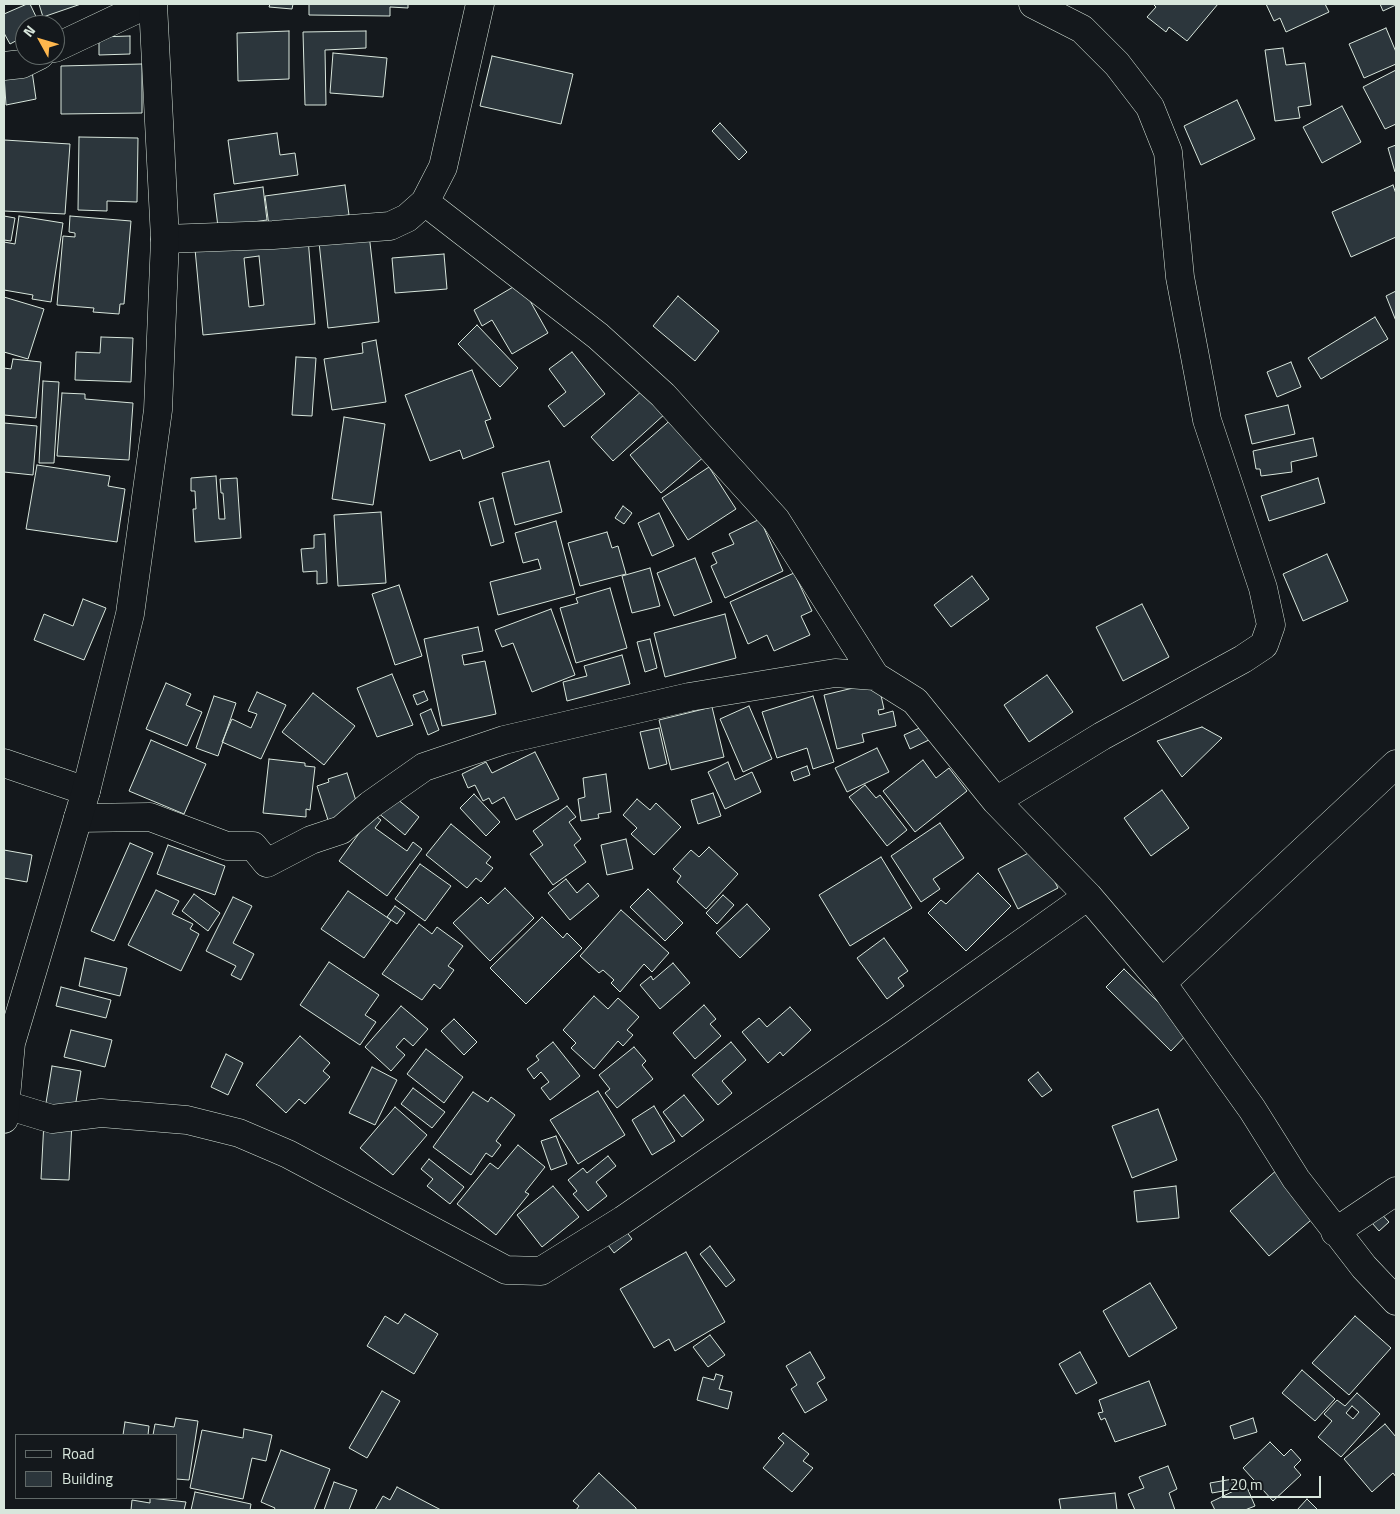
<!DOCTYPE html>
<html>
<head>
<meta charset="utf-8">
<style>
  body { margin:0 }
  #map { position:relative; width:1400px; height:1514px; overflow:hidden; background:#14181c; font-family:"Titillium Web",sans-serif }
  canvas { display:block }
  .frame { position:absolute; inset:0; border:5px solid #d8e6dc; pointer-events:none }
  .legend { position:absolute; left:15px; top:1434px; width:162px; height:65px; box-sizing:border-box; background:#14181c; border:1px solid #626a69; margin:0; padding:6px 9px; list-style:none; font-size:15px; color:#d8e6dc }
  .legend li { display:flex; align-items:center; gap:10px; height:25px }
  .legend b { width:25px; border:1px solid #626a69 }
  .north { position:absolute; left:15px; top:15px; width:50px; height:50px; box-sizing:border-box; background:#14181c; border:1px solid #626a69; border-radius:50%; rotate:309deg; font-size:14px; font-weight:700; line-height:20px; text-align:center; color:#d8e6dc }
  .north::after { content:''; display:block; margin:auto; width:18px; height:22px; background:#ffb74d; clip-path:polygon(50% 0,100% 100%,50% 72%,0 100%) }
  .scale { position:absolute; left:1222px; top:1476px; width:99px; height:22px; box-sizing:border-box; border:2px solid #d8e6dc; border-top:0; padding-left:6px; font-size:15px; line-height:18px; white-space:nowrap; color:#d8e6dc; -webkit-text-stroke:4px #14181c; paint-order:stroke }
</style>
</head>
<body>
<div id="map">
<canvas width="1400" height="1514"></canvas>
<div class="frame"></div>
<ul class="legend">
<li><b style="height:6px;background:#14181c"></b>Road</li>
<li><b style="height:14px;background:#2c363c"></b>Building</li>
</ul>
<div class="north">N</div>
<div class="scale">20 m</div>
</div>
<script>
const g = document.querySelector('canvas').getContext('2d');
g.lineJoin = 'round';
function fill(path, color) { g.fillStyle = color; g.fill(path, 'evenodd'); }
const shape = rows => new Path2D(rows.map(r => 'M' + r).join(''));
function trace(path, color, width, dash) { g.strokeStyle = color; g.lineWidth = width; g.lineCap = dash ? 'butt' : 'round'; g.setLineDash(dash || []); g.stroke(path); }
const building = shape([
  [27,4,30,4,40,25,25,25,25,36,10,44,4,33,4,14,27,4],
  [39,4,81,4,43,17,39,4],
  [270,4,293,4,292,9,269,7,270,4],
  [309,4,408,4,408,8,390,7,390,16,309,15,309,4],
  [1153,4,1218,4,1187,41,1169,27,1166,32,1147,17,1156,7,1153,4],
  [1266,4,1325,4,1329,12,1286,32,1280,18,1274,21,1266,4],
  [1380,4,1396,4,1396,5,1383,11,1380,4],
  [1386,28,1396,52,1396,64,1364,78,1349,44,1386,28],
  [289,31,289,79,238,81,237,33,289,31],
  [366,31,366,48,325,50,326,105,305,105,303,32,366,31],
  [130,36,130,54,99,55,99,37,130,36],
  [1283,48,1286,65,1305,63,1311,105,1298,107,1300,118,1275,121,1265,50,1283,48],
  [333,53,387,58,383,97,330,93,333,53],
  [492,56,573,74,561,124,480,106,492,56],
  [142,64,142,113,61,114,61,66,142,64],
  [1396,70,1396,124,1385,129,1363,87,1396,70],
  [32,71,36,99,6,105,4,75,32,71],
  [1237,100,1255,139,1201,165,1184,126,1237,100],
  [1342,106,1361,142,1322,163,1303,127,1342,106],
  [720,123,747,152,739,160,712,131,720,123],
  [277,133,280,155,295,153,298,175,234,184,228,140,277,133],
  [79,137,138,138,137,202,107,201,107,211,78,210,79,137],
  [4,140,70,144,65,214,4,211,4,140],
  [1396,145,1396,171,1395,172,1388,148,1396,145],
  [345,185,349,215,269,226,265,196,345,185],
  [1393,185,1396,194,1396,237,1351,257,1332,212,1393,185],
  [263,187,267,220,218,227,214,194,263,187],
  [4,216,15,218,11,241,4,240,4,216],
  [19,216,63,223,51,302,32,299,33,295,4,290,4,242,15,244,19,216],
  [70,216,131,221,124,304,120,304,119,314,93,312,94,308,57,305,63,236,75,237,75,233,69,232,70,216],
  [369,234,379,322,328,328,319,242,369,234],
  [308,238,315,324,203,335,195,249,308,238],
  [259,256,264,305,249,307,244,258,259,256],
  [444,254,447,289,395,293,392,258,444,254],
  [520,283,548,333,512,354,492,320,482,326,474,310,520,283],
  [1396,291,1396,321,1386,296,1396,291],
  [678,296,719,331,695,361,653,326,678,296],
  [4,297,44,309,28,359,4,352,4,297],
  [1375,317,1388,339,1321,379,1308,358,1375,317],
  [477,325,518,368,500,387,458,344,477,325],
  [101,337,133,338,131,382,75,380,76,352,100,353,101,337],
  [376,340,386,402,332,410,324,359,363,353,362,343,376,340],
  [572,352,605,394,564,427,548,406,566,392,549,369,572,352],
  [296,357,316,358,312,416,292,415,296,357],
  [13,359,41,362,36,418,4,415,4,368,11,369,13,359],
  [1291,362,1301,387,1277,397,1267,372,1291,362],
  [472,370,491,419,485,421,494,447,463,459,460,450,430,461,405,395,472,370],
  [43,381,59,382,54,463,39,463,43,381],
  [645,388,666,413,613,461,591,437,645,388],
  [62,393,85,394,85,399,133,403,129,460,57,456,62,393],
  [1288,405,1295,434,1252,444,1245,415,1288,405],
  [344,417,385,424,373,505,332,499,344,417],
  [673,418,705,456,661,493,630,455,673,418],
  [4,423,37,426,33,475,4,472,4,423],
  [1313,438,1317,456,1291,462,1292,472,1261,476,1260,469,1256,469,1253,451,1313,438],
  [549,461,562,512,515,525,502,473,549,461],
  [37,465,110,476,108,486,125,489,117,542,26,529,37,465],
  [709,467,736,509,688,540,662,498,709,467],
  [216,476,219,519,225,519,223,493,221,493,220,479,237,478,241,538,195,542,193,509,196,509,195,491,191,491,191,478,216,476],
  [1318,478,1325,503,1269,521,1261,496,1318,478],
  [493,498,504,542,491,546,479,502,493,498],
  [623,506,632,513,624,524,615,518,623,506],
  [381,512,386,583,338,586,334,515,381,512],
  [659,513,674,546,652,556,638,523,659,513],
  [760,519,783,571,725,598,711,566,717,563,712,553,734,544,729,534,760,519],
  [556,521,575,594,498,615,490,582,541,569,538,559,523,563,515,533,556,521],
  [607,532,612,548,618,546,626,574,580,586,568,543,607,532],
  [325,534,327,583,317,584,317,571,303,572,301,549,314,548,314,535,325,534],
  [1327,554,1348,601,1303,621,1283,574,1327,554],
  [695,558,712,602,674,616,657,573,695,558],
  [650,568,660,606,632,613,622,576,650,568],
  [794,573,812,611,801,616,810,635,774,651,767,635,748,644,730,602,794,573],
  [972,576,989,599,951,627,934,605,972,576],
  [399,585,422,656,395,665,372,594,399,585],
  [610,588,627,648,576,663,560,608,578,603,576,598,610,588],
  [83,599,106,608,84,660,34,640,44,614,73,626,83,599],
  [1142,604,1169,657,1123,681,1096,627,1142,604],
  [551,609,575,675,532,692,513,643,502,647,495,630,551,609],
  [725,614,736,658,665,677,654,633,725,614],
  [478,627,483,651,462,655,464,665,485,661,496,714,442,726,424,639,478,627],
  [650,639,657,668,645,672,637,642,650,639],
  [622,655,630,684,567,701,563,682,587,676,584,666,622,655],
  [392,674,413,725,377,737,357,688,392,674],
  [1047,675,1073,712,1029,742,1004,705,1047,675],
  [878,682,884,709,878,710,879,715,893,711,896,726,862,734,864,742,837,749,824,695,878,682],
  [166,683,191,694,186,705,202,712,187,746,146,729,166,683],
  [424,691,428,700,417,705,413,695,424,691],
  [257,692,286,705,261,759,222,742,232,719,251,728,257,714,248,711,257,692],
  [313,693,355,726,324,765,282,732,313,693],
  [214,696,236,703,218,756,196,748,214,696],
  [813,696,834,762,813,769,807,748,777,758,762,712,813,696],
  [749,706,772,759,743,772,720,719,749,706],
  [712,707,724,757,671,770,659,720,712,707],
  [431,709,439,730,428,735,420,714,431,709],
  [924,726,931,739,910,749,904,735,924,726],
  [1202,727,1222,738,1182,777,1157,741,1202,727],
  [659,728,667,764,649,769,640,732,659,728],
  [151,740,206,764,184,814,129,791,151,740],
  [877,748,889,772,847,792,835,768,877,748],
  [535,752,559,799,516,820,504,797,492,804,489,798,483,801,475,785,468,788,462,774,486,762,492,773,535,752],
  [269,759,305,763,305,766,315,767,310,810,306,809,306,817,263,813,269,759],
  [923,760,936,778,949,768,967,791,915,832,883,791,923,760],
  [728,762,735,780,752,772,761,792,725,809,708,772,728,762],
  [807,766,810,775,794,781,791,772,807,766],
  [347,773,359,810,328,820,317,786,329,782,328,779,347,773],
  [606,774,611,812,598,814,599,818,581,821,578,799,585,797,583,778,606,774],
  [865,785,876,798,880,795,907,830,887,846,849,797,865,785],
  [1162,790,1189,828,1151,856,1124,818,1162,790],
  [713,793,721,816,698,824,691,800,713,793],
  [391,794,419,817,405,835,377,812,391,794],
  [474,794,500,822,486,836,460,808,474,794],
  [637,799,650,810,656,803,681,827,654,855,631,834,637,828,623,815,637,799],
  [567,806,576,817,569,822,581,839,574,845,586,862,553,885,530,854,543,845,533,831,567,806],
  [373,814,381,820,375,828,407,851,413,842,422,849,387,896,339,861,373,814],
  [940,823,964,858,933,879,940,889,921,902,891,856,940,823],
  [451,824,491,857,486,863,493,868,481,882,476,878,467,888,426,855,451,824],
  [626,839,633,869,607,875,601,845,626,839],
  [130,843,153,853,114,941,91,931,130,843],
  [168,845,225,866,215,895,157,874,168,845],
  [709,847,738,874,706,909,677,882,681,876,673,869,691,850,699,857,709,847],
  [1038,848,1058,888,1018,909,998,869,1038,848],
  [4,850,32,855,27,882,4,878,4,850],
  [881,857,912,908,850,946,819,895,881,857],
  [420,864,451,886,425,921,395,899,420,864],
  [978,873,1011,906,966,951,928,913,941,900,946,904,978,873],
  [566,879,577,893,588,883,599,896,570,920,548,893,566,879],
  [505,888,534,918,490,961,453,923,481,897,488,904,505,888],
  [648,889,683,923,665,941,630,907,648,889],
  [156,890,179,901,172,914,193,924,190,929,199,934,181,971,128,945,156,890],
  [348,891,391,920,364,958,321,929,348,891],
  [194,894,220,913,208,931,182,911,194,894],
  [723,895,734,905,717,924,706,913,723,895],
  [233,897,252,906,233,943,254,954,241,980,231,975,236,966,206,951,233,897],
  [747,904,770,929,740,958,716,933,747,904],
  [395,906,405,913,397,924,387,917,395,906],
  [621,910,669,953,652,972,644,964,620,992,611,983,614,980,603,970,599,973,580,956,621,910],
  [542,917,563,938,567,933,582,948,526,1004,490,968,542,917],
  [419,924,432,934,437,927,463,946,448,966,454,970,440,989,434,984,422,1000,382,974,419,924],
  [884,938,908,971,898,978,904,986,887,999,857,958,884,938],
  [85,958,127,968,120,996,79,986,85,958],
  [329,962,379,995,365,1015,376,1022,360,1045,300,1005,329,962],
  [673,963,690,983,660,1009,640,985,651,976,653,980,673,963],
  [1124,969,1189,1032,1171,1051,1106,987,1124,969],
  [61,987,111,1000,106,1018,56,1006,61,987],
  [594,996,608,1009,618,998,639,1017,627,1030,633,1035,623,1046,618,1041,594,1069,571,1048,576,1043,563,1030,594,996],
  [704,1005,716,1019,710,1024,721,1036,695,1059,673,1033,704,1005],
  [401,1006,428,1029,413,1046,404,1038,396,1047,405,1055,391,1071,365,1047,401,1006],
  [790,1007,811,1030,783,1056,780,1052,768,1063,742,1032,759,1018,767,1027,790,1007],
  [454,1019,477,1042,464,1055,441,1031,454,1019],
  [71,1030,112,1040,105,1067,64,1057,71,1030],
  [300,1036,330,1063,323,1071,330,1077,305,1104,299,1099,286,1113,256,1085,300,1036],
  [553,1042,580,1076,550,1100,541,1088,549,1082,541,1072,534,1079,527,1069,539,1060,536,1056,553,1042],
  [731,1042,746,1060,722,1081,732,1093,718,1105,692,1075,731,1042],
  [634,1047,646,1061,642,1065,653,1079,617,1108,605,1093,610,1089,599,1075,634,1047],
  [426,1049,463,1077,444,1103,407,1074,426,1049],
  [226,1054,243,1063,228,1095,211,1087,226,1054],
  [52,1066,81,1071,74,1114,45,1109,52,1066],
  [372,1067,397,1080,375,1125,349,1113,372,1067],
  [1038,1072,1052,1090,1042,1097,1028,1080,1038,1072],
  [413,1088,445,1112,432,1128,401,1104,413,1088],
  [598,1091,625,1135,578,1164,550,1120,598,1091],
  [473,1092,488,1102,491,1097,515,1115,496,1141,501,1145,492,1157,486,1153,471,1175,433,1147,473,1092],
  [684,1095,704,1120,682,1137,663,1112,684,1095],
  [654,1106,675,1141,652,1155,632,1120,654,1106],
  [395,1107,427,1135,393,1175,360,1148,395,1107],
  [1158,1109,1177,1160,1132,1178,1112,1126,1158,1109],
  [44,1121,72,1122,69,1180,41,1179,44,1121],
  [556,1136,567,1164,551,1170,541,1141,556,1136],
  [518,1145,545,1167,525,1192,529,1194,496,1235,457,1204,490,1163,498,1169,518,1145],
  [608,1156,616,1166,596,1182,607,1196,588,1211,573,1194,577,1191,568,1180,583,1168,587,1173,608,1156],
  [429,1159,464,1187,450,1204,427,1186,433,1179,421,1169,429,1159],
  [1278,1169,1317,1215,1269,1256,1230,1211,1278,1169],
  [553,1186,579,1217,542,1247,517,1215,553,1186],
  [1176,1186,1179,1218,1137,1222,1134,1191,1176,1186],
  [1375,1207,1389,1222,1379,1231,1365,1215,1375,1207],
  [620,1223,632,1239,614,1253,602,1237,620,1223],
  [710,1246,735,1280,726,1287,700,1254,710,1246],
  [686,1252,725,1322,675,1351,669,1339,654,1348,620,1289,686,1252],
  [1150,1283,1177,1328,1129,1357,1103,1311,1150,1283],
  [405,1314,438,1334,414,1374,367,1346,385,1316,398,1324,405,1314],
  [1355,1316,1391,1348,1349,1395,1312,1363,1355,1316],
  [710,1335,725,1355,708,1367,693,1347,710,1335],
  [810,1352,825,1378,817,1383,827,1400,805,1413,791,1389,797,1385,786,1366,810,1352],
  [1080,1352,1097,1383,1076,1394,1059,1364,1080,1352],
  [1302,1370,1335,1399,1315,1421,1282,1393,1302,1370],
  [716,1374,723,1376,719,1389,732,1392,728,1409,697,1400,703,1377,714,1380,716,1374],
  [1149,1381,1166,1425,1115,1442,1105,1418,1101,1420,1098,1413,1103,1412,1099,1400,1149,1381],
  [382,1391,400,1401,367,1458,349,1448,382,1391],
  [1357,1393,1380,1414,1341,1457,1318,1437,1332,1421,1324,1414,1337,1400,1345,1406,1357,1393],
  [1352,1406,1359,1412,1353,1419,1346,1413,1352,1406],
  [176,1418,198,1421,189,1480,176,1479,176,1435,153,1435,155,1424,174,1427,176,1418],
  [1253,1418,1257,1432,1234,1439,1230,1426,1253,1418],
  [125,1422,149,1426,148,1435,123,1435,125,1422],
  [1385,1424,1396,1437,1396,1477,1393,1473,1372,1492,1344,1459,1385,1424],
  [244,1429,272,1435,266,1461,252,1458,243,1499,190,1488,202,1430,243,1438,244,1429],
  [783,1433,809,1454,803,1461,813,1468,792,1492,763,1468,784,1443,778,1438,783,1433],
  [1270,1442,1284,1456,1291,1449,1301,1460,1294,1467,1301,1475,1273,1501,1243,1468,1270,1442],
  [281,1450,330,1469,314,1510,274,1510,275,1508,261,1502,281,1450],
  [1168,1466,1177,1489,1169,1493,1175,1510,1135,1510,1128,1494,1144,1488,1139,1477,1168,1466],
  [599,1473,636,1508,636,1510,576,1510,579,1506,573,1501,599,1473],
  [1233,1479,1234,1489,1212,1493,1210,1483,1233,1479],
  [334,1482,357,1490,349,1510,324,1510,334,1482],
  [1246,1485,1255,1506,1245,1510,1215,1510,1211,1502,1246,1485],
  [397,1487,441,1510,375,1510,383,1496,390,1500,397,1487],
  [195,1492,251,1504,250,1510,191,1510,195,1492],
  [1115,1493,1117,1510,1061,1510,1059,1499,1115,1493],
  [150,1498,186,1502,184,1510,131,1510,132,1500,150,1503,150,1498],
  [1307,1499,1318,1510,1297,1510,1307,1499]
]);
fill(building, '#2c363c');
trace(building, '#d8e6dc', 1);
const minor = shape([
  [55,48,148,4],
  [4,66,22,64,40,55],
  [425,202,598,336,663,395,776,520,875,676],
  [165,239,273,235,390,226,407,218,425,202,443,167,480,4],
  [4,763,86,791],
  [996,801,1102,736,1243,659,1264,645,1271,625,1263,588,1207,420,1180,277,1168,152,1150,107,1117,64,1082,29,1033,4],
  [78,818,150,817,227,846,253,846,267,863,311,840,341,830,370,805,424,767,504,740,689,697,835,673,875,676,915,701,996,801,1088,896,1162,983,1252,1109,1296,1179,1364,1267,1396,1301],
  [1162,983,1396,764],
  [6,1105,52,1119,101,1113,187,1120,239,1133,288,1154,506,1270,541,1271,623,1220,897,1032,1088,896],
  [1335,1232,1396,1191]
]);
const tertiary = shape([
  [4,1119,11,1043,86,791,130,614,158,410,165,239,153,4]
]);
trace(minor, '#d8e6dc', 29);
trace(tertiary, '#d8e6dc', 29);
trace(minor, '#14181c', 28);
trace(tertiary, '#14181c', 28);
</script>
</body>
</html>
